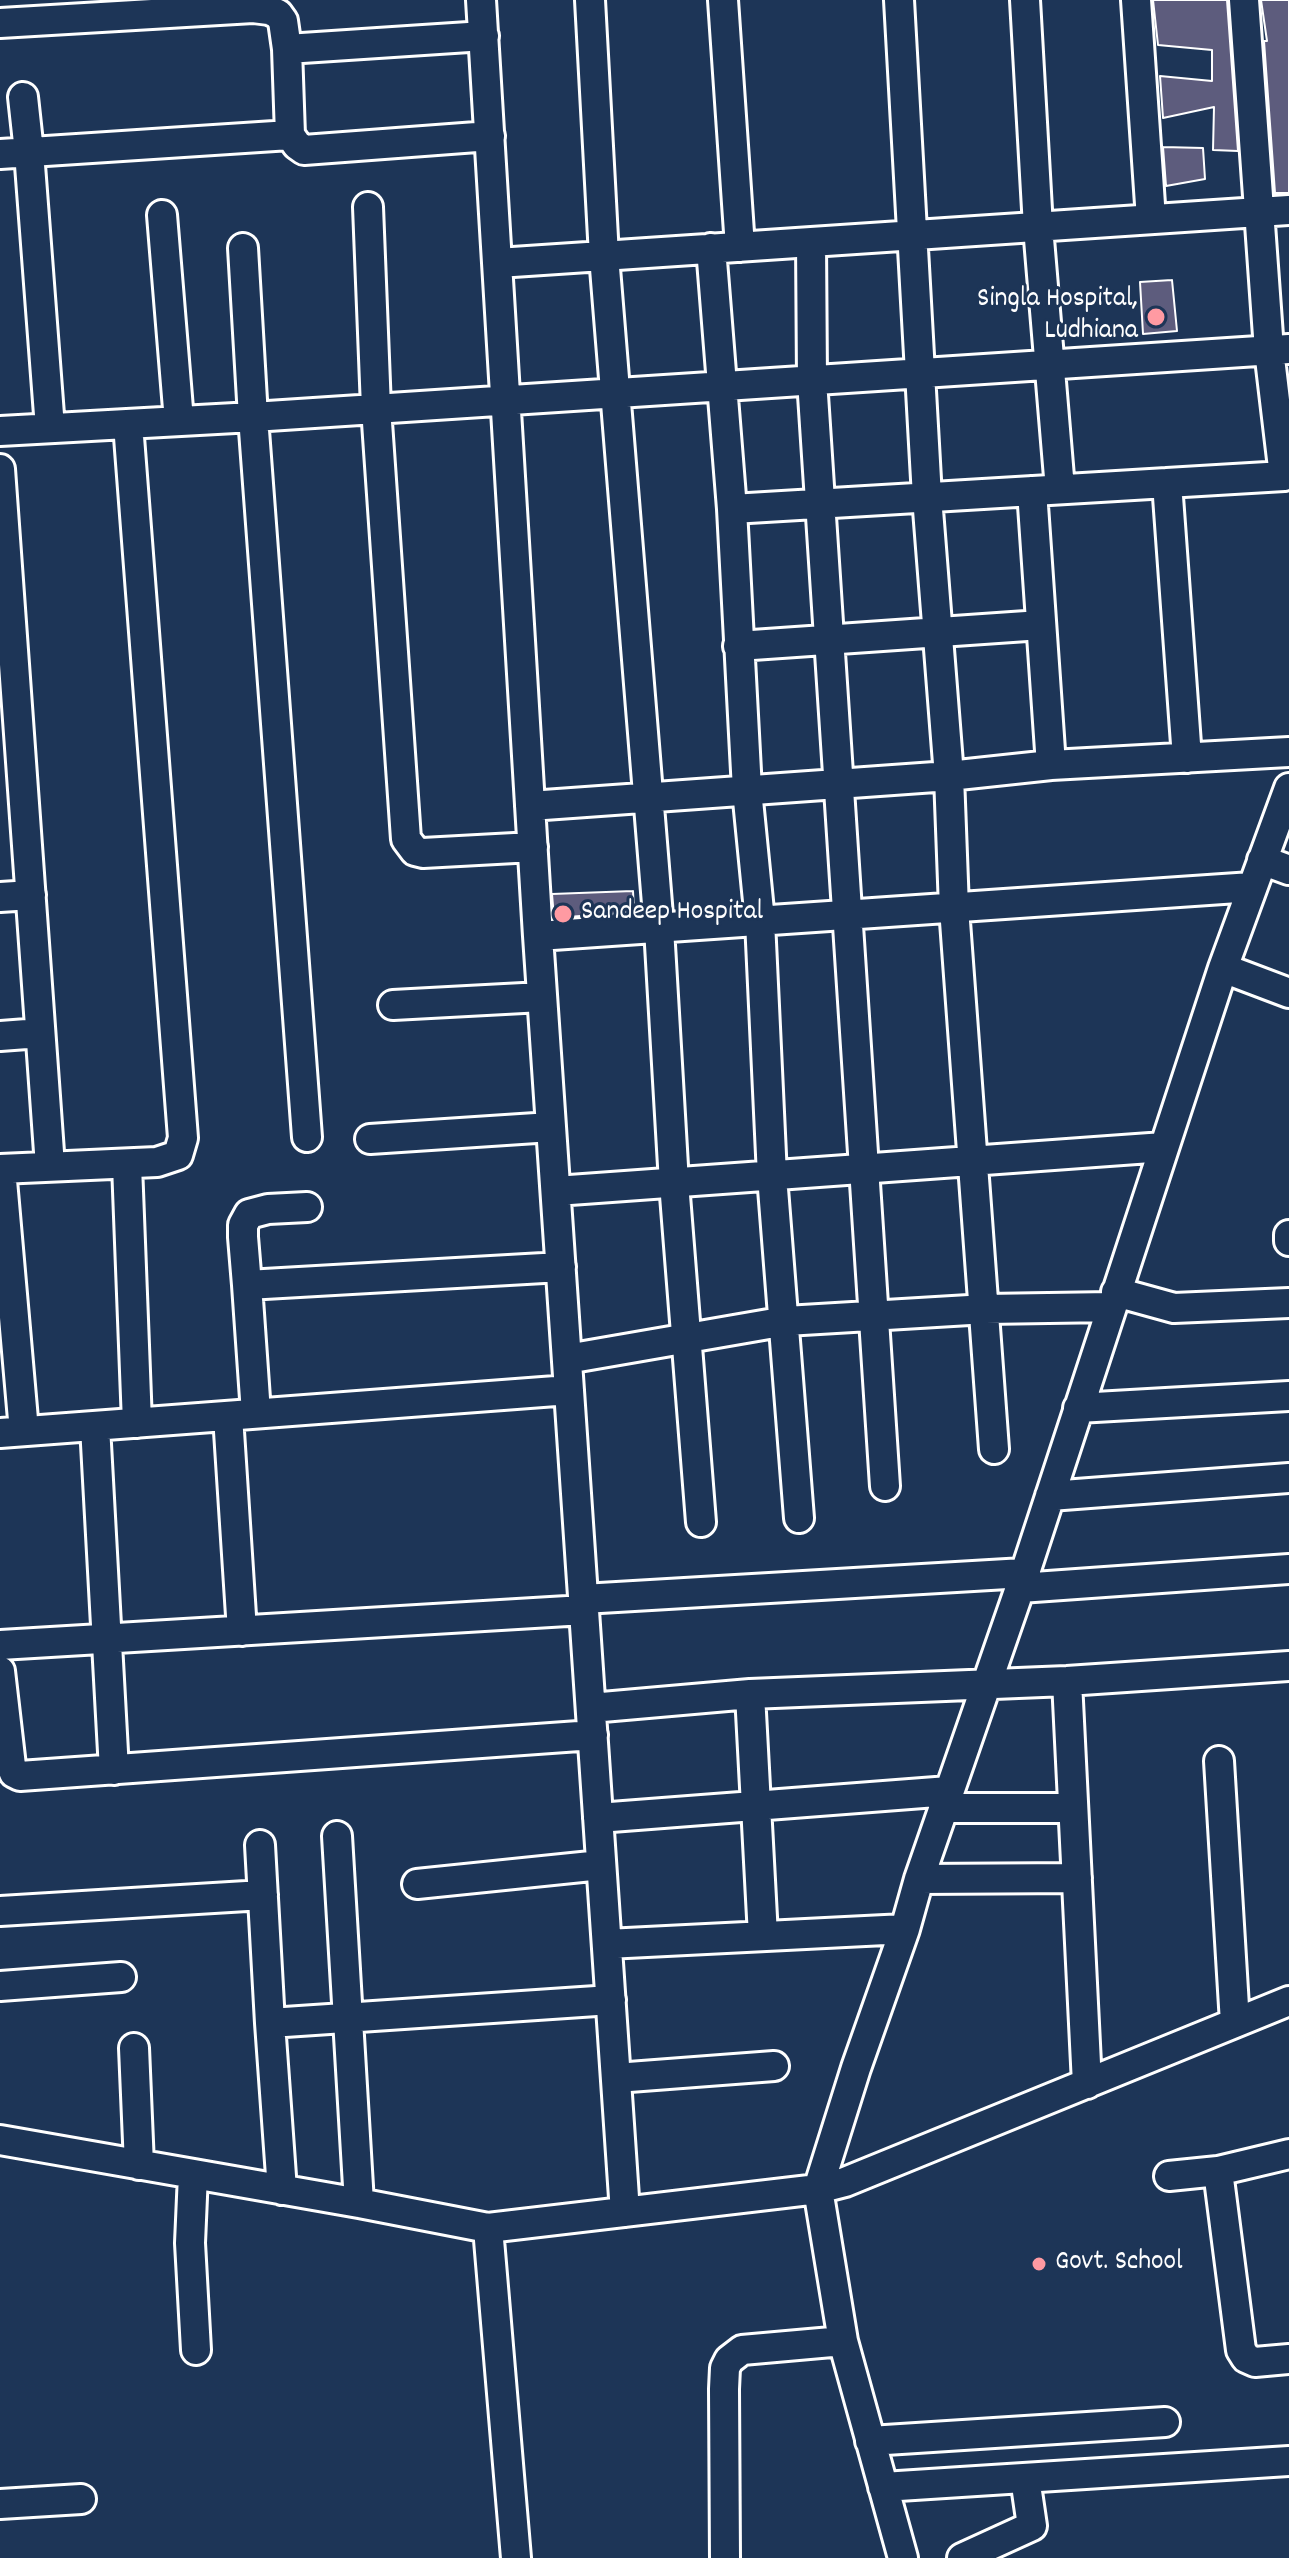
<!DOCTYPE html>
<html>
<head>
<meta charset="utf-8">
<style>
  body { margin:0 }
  canvas { display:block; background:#1d3557 }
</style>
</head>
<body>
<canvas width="1289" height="2558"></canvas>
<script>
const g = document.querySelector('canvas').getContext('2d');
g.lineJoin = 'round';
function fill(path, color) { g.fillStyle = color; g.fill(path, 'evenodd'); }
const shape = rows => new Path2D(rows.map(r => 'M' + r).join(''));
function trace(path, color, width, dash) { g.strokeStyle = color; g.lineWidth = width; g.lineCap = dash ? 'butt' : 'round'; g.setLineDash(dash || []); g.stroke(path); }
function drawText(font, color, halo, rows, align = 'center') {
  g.font = font + ' Dekko,sans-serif'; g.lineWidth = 6; g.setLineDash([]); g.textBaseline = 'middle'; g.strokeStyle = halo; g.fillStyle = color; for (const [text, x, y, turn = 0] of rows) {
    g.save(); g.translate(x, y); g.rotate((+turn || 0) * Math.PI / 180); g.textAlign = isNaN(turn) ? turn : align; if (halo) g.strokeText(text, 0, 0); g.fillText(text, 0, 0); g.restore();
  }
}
const building = shape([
  [1153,0,1227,0,1238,151,1213,150,1214,107,1163,118,1160,76,1212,81,1212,50,1158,45,1153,0],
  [1261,0,1289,0,1289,193,1275,193,1264,41,1267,41,1261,0],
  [1163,147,1203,148,1205,179,1166,186,1163,147],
  [1172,280,1177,331,1143,334,1140,282,1172,280],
  [633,891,634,912,554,918,552,894,633,891]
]);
fill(building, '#5d5c7d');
trace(building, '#fff', 2);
const minor = shape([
  [481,0,538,936,625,2212],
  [590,0,604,256,659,928,674,1183,701,1522],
  [723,0,740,247],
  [899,0,927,497,949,776,954,908,994,1449],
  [1025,0,1038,227,1060,489],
  [1136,0,1151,219],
  [1244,0,1269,350,1284,476,1289,475],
  [0,23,253,8,269,10,278,14,283,21,287,49,290,135,297,145,304,150,490,136],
  [287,49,484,36],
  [23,97,29,152,50,428],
  [0,154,290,135],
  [368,207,376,408,406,839,415,851,423,853,533,847],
  [162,215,179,421],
  [811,242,812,380,885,1486],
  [711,248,732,509,1284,476],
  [498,263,1289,210],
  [0,431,253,417,243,248],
  [0,469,50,1166],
  [1167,483,1187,758],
  [1032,491,1051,765],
  [732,509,747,790,760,921,772,1176,799,1518],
  [738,646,1041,625],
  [530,806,949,776,1051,765,1289,752],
  [1262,860,1289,870],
  [0,897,31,895],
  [538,936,1252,887],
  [1223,968,1289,993],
  [393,1005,542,997],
  [0,1036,40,1033],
  [307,1137,253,417,1289,349],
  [370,1139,551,1127],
  [127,1165,137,1423],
  [0,1169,157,1162,178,1155,183,1138,128,424],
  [1,1169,24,1431],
  [556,1191,1164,1147],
  [1289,1235,1289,1241],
  [247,1285,243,1237,243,1225,249,1214,268,1209,307,1207],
  [1116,1292,1174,1308,1289,1303],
  [567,1359,786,1321,986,1309,1111,1307],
  [1078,1408,1289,1396],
  [256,1413,247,1285,561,1267],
  [228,1416,242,1631],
  [95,1426,114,1770],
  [0,1433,569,1390],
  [1050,1496,1289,1478],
  [1020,1588,1289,1569],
  [583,1599,1024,1573],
  [0,1645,584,1610],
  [0,1671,11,1766,14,1773,20,1776,593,1735],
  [1067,1681,1087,2084],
  [591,1708,750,1694],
  [1219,1761,1235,2023],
  [943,1808,1073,1808],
  [598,1818,949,1791],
  [337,1836,359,2203],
  [260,1845,270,2023],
  [919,1879,1077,1878],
  [417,1884,601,1865],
  [0,1911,263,1895],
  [763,1936,750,1694,1067,1681,1289,1666],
  [607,1944,905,1929],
  [0,1986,121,1977],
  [134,2048,139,2165],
  [616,2078,774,2066],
  [0,2140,359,2203,488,2228,818,2189,845,2182,1289,2001],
  [1218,2171,1289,2154],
  [193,2174,190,2243,196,2350],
  [1169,2176,1218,2171,1241,2350,1246,2358,1255,2362,1289,2359],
  [282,2190,270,2023,611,2000],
  [488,2228,516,2558],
  [870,2441,1165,2422],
  [883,2487,1289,2461],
  [0,2504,81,2499],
  [725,2558,724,2389,725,2368,729,2360,742,2350,843,2341],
  [903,2558,843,2341,818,2189,856,2068,905,1929,919,1879,1020,1588,1223,968,1289,788],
  [962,2558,1032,2526,1025,2478]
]);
trace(minor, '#fff', 34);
trace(minor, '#1d3557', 28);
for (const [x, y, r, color] of [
  [1156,317,10,"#ff9aa2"],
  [563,914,10,"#ff9aa2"],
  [1039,2264,8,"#ff9aa2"]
]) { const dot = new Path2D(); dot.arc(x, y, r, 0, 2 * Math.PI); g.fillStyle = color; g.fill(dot); trace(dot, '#1d3557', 3); }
drawText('28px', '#fff', '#1d3557', [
  ["Singla Hospital,",1138,301,"right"],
  ["Ludhiana",1138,333,"right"],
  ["Sandeep Hospital",581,914],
  ["Govt. School",1055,2264]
], 'left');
</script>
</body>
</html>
